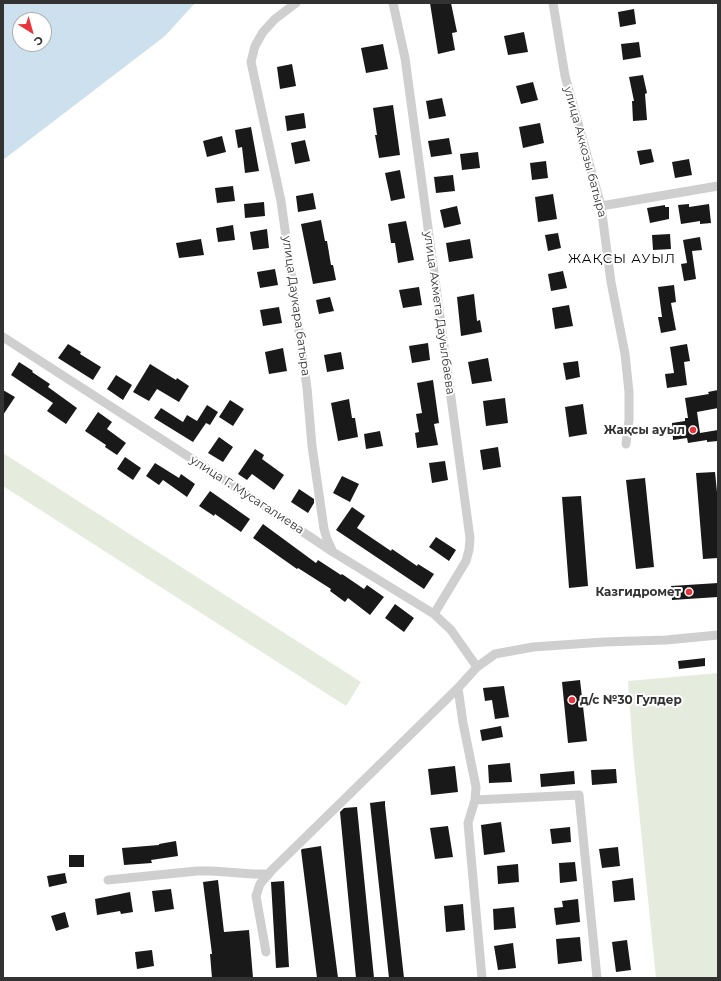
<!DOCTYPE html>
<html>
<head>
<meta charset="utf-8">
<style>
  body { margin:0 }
  #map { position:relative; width:721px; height:981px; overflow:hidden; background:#fff; font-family:Montserrat,sans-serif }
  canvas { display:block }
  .frame { position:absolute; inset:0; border:4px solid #323232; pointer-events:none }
  .north { position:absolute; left:12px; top:12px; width:40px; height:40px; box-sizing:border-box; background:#fff; border:1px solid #adadad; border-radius:50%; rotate:143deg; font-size:11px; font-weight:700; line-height:16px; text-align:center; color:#323232 }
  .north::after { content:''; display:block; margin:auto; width:14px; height:18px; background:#e8353b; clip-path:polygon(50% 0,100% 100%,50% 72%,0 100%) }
</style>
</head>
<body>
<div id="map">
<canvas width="721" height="981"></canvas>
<div class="frame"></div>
<div class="north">С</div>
</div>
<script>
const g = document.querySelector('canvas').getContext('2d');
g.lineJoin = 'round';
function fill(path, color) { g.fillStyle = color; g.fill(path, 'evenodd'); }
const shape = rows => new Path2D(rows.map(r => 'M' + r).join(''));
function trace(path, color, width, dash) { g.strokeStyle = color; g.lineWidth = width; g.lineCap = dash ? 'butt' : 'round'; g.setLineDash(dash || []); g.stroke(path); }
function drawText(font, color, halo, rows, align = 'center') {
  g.font = font + ' Montserrat,sans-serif'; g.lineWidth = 4; g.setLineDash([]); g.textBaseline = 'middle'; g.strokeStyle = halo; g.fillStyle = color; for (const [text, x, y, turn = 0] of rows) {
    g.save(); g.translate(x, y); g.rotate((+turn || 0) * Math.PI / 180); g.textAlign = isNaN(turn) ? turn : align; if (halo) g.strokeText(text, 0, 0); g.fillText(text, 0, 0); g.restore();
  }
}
fill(shape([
  [3,453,361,682,346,706,3,486],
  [718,673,718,978,656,978,633,752,628,681]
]), '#e5ecde');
fill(shape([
  [3,3,195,3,165,36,3,160],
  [20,20,44,20,44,44,20,44]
]), '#cde0ee');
fill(shape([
  [430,3,451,3,457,32,452,33,455,50,438,54],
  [634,9,636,24,620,27,618,12],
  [524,32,528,52,508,55,504,36],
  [639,42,641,57,623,60,621,44],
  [383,44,388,69,366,73,361,48],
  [292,64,296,86,280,89,277,67],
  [643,75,647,93,645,94,647,120,633,121,632,101,634,101,629,77],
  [533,82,538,100,521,104,516,86],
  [442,98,446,116,429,119,426,101],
  [393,105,400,155,379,158,375,135,377,135,373,108],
  [304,113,306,128,287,131,285,116],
  [540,123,544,143,523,148,519,127],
  [251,127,259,171,245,173,242,147,238,148,235,130],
  [222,136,226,152,207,157,203,141],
  [449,138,452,154,431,157,428,141],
  [305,140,310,161,295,164,291,143],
  [651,149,654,162,640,165,637,151],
  [478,152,480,168,462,170,460,154],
  [689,159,692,175,675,178,672,162],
  [546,161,548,178,532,180,530,163],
  [400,170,405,198,391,201,385,173],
  [453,175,455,191,436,193,434,177],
  [233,186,235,201,217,203,215,188],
  [313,193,316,209,298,212,296,196],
  [553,194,557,219,538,222,535,197],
  [264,202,265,216,245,218,244,204],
  [689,204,689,207,709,204,711,223,700,224,700,221,681,224,678,205],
  [665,205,665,207,669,207,669,219,650,223,647,208],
  [457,206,461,224,444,228,440,210],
  [321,220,325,241,327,241,331,265,333,265,336,280,313,284,301,224],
  [406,221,414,260,398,263,395,243,391,243,388,224],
  [233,225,235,240,218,242,216,228],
  [267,229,269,248,253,250,250,232],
  [558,233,561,248,548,251,545,235],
  [670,234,671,249,653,250,652,235],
  [700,237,702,250,692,251,696,279,684,281,681,264,687,263,683,240],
  [201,239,204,255,179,258,176,243],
  [470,239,473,258,449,262,446,243],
  [275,269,278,285,260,288,257,272],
  [563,271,567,288,551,291,548,274],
  [674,285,676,302,671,303,676,330,661,333,658,317,662,317,658,287],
  [419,287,422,305,403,308,399,290],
  [474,294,477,321,480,320,482,332,461,336,457,297],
  [330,297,334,311,319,314,316,300],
  [569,305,573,326,555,329,552,308],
  [279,307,282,323,263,326,260,310],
  [428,343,430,360,412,363,409,346],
  [68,344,81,352,80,354,101,367,93,380,58,358],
  [687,344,690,361,684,362,687,385,667,388,665,374,674,373,670,347],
  [283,348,287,371,269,374,265,352],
  [341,352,344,369,327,372,324,355],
  [488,358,492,381,472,384,468,362],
  [578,361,580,377,566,380,563,363],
  [19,362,33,371,32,372,50,384,48,387,77,408,66,424,47,411,53,403,11,375],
  [150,364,176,380,177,378,189,386,179,402,157,389,149,401,133,392],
  [116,375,132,385,123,400,107,389],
  [433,380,439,423,434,424,438,445,417,448,415,433,419,432,416,414,422,413,417,383],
  [3,390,15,397,3,415],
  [718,390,718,408,697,412,700,433,718,430,718,441,707,442,707,440,688,443,687,438,673,440,672,423,685,421,685,418,688,418,685,398,709,394,708,392],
  [505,398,508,423,486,426,483,401],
  [349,399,352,418,355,418,358,437,338,441,331,403],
  [230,400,244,409,233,426,219,417],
  [583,404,587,434,569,437,565,407],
  [207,405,218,412,210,425,206,423,193,442,154,418,161,408,183,422,187,415,197,421],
  [98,412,112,422,107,429,126,443,117,455,105,447,106,445,85,431],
  [380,431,383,446,366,449,364,434],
  [219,437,233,447,223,462,208,453],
  [498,447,501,467,483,470,480,450],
  [255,449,264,455,262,459,284,475,274,490,252,474,247,480,238,474],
  [125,457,141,468,133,480,117,469],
  [445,461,448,480,432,483,429,463],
  [155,463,179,478,181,474,195,484,187,497,163,480,159,485,146,476],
  [715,472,718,502,718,558,703,559,696,473],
  [342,476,359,484,350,502,333,493],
  [645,478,654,567,636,569,626,480],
  [299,489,314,499,314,503,308,513,291,502],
  [210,491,250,519,241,532,215,514,214,516,199,506],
  [581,496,588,586,569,588,562,497],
  [352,507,365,516,357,528,391,551,392,549,417,566,418,564,434,574,424,589,336,530],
  [263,524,316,563,318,560,341,575,342,574,364,589,367,585,384,597,370,615,348,598,345,602,330,591,331,589,298,568,297,569,253,538],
  [436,537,456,550,449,561,429,547],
  [718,583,718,597,672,600,671,586],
  [395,604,414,618,404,632,385,618],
  [705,658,705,666,679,669,678,661],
  [580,680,587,741,568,743,562,682],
  [504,686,509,717,495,719,492,700,485,701,483,688],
  [501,726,503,737,482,741,480,730],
  [510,763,512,782,489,783,488,765],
  [455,766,458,792,431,795,428,769],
  [616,769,617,783,592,785,591,770],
  [574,771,575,784,541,787,540,774],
  [385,801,385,805,404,978,389,978,370,803],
  [357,807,374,978,356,978,340,812,344,808],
  [501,822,505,852,484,855,481,825],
  [448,826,453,857,435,859,430,828],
  [570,827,571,842,552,844,550,829],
  [176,841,178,856,151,860,152,863,124,865,122,848,159,845,159,844],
  [321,846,338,978,317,978,301,850,302,849],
  [618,847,620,866,602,868,599,849],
  [69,855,84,855,84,867,69,867],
  [575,862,577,881,560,883,559,863],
  [518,864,519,882,498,884,497,866],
  [65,873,67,883,49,887,47,876],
  [633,878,635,900,614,902,612,881],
  [218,880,224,932,249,930,253,978,212,978,210,954,212,954,203,882],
  [284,881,289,967,276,968,271,882],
  [171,889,174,909,155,912,152,891],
  [130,892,133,912,121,914,120,911,97,915,95,899],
  [578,899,580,922,556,925,554,908,563,907,562,901],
  [463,904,465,930,446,932,444,906],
  [514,907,516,928,494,930,493,909],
  [65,912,69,927,56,931,51,916],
  [580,937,582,961,558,964,556,939],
  [627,940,631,970,616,972,612,942],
  [513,943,516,968,498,970,494,946],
  [152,950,154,966,137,969,135,952]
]), '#191919');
trace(shape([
  [296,3,275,19,263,32,255,46,251,62,281,201,307,388,312,446,324,529,327,539,332,550],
  [393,3,405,58,470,538,469,550,466,561,434,614],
  [553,3,565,76,601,206,611,282,625,354,629,392,629,420,626,444],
  [601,206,718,186],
  [3,337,217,475,333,552,434,614,451,630,477,667],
  [458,688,463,723,476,787,475,800,468,823,482,978],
  [475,800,579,795,597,978],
  [108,880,197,871,212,871,253,874,269,874],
  [266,952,256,896,260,884,272,870,458,688,477,667,495,654,533,647,604,642,666,640,718,635]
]), '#cfcfcf', 9);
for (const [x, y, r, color] of [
  [693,430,4,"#e8353b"],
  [689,592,4,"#e8353b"],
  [572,700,4,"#e8353b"]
]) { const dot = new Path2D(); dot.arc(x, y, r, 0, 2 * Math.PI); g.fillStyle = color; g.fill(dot); trace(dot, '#fff', 1.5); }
drawText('12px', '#323232', '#fff', [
  ["улица Аккозы батыра",585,152,75],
  ["улица Даукара батыра",296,306,82],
  ["улица Ахмета Дауылбаева",439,313,82],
  ["улица Г. Мусагалиева",247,495,33]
]);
drawText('bold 12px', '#323232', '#fff', [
  ["Жақсы ауыл",685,430],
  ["Казгидромет",681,592],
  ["д/с №30 Гулдер",580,700,"left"]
], 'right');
g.letterSpacing = '1px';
drawText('13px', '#000', '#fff', [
  ["ЖАҚСЫ АУЫЛ",622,259]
]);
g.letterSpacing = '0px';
</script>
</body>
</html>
